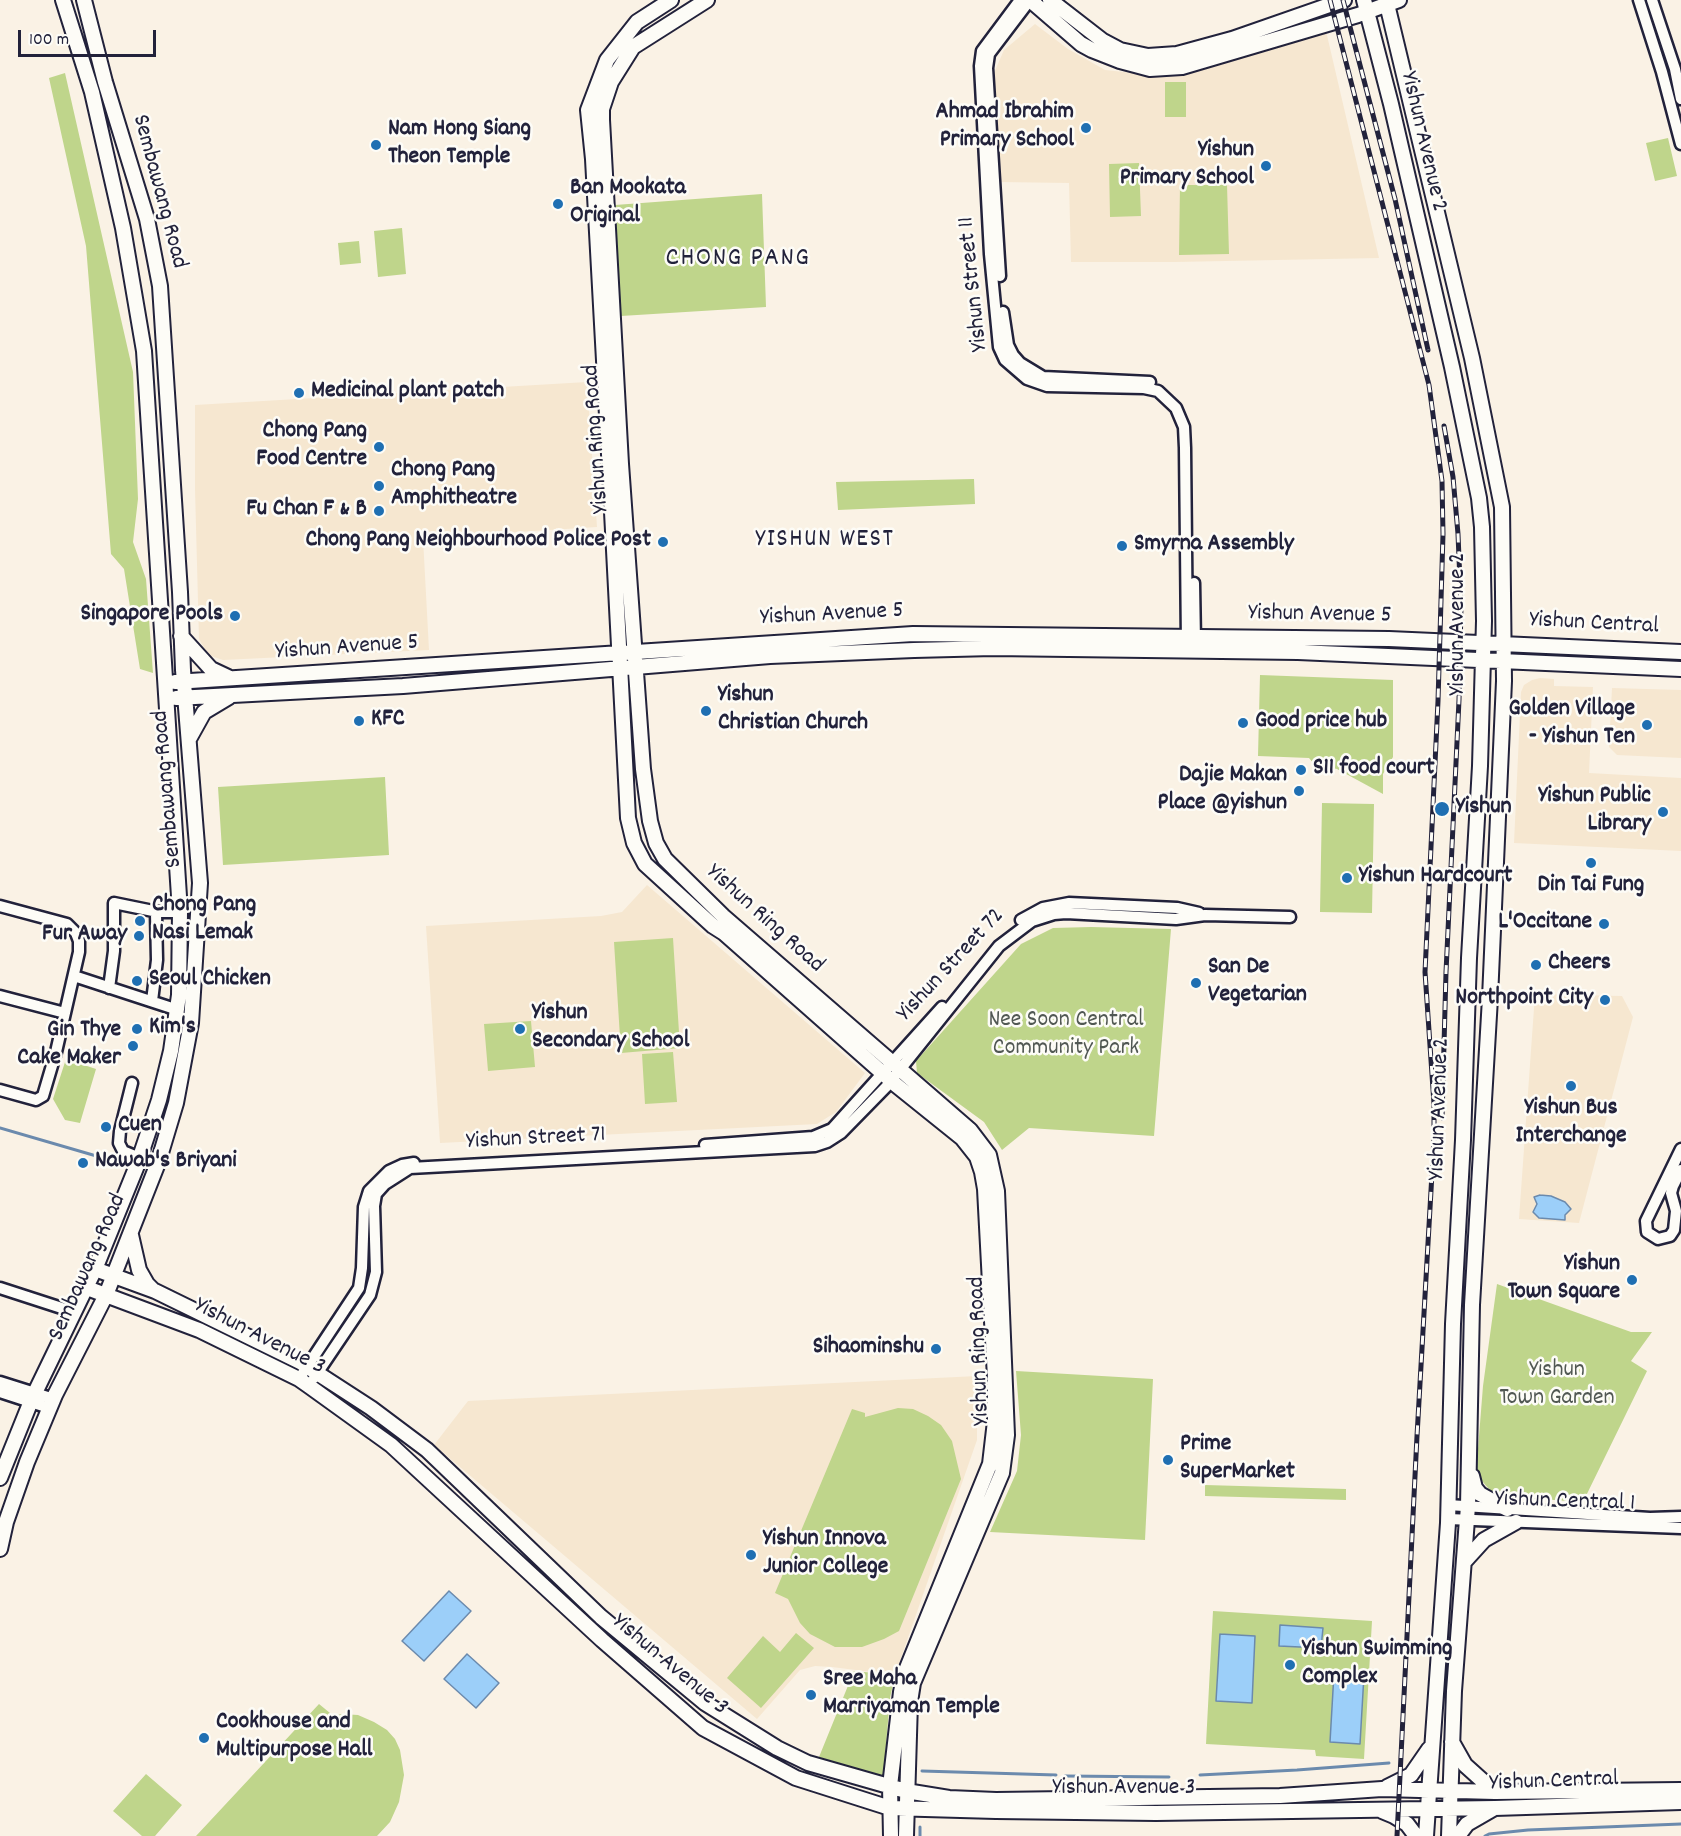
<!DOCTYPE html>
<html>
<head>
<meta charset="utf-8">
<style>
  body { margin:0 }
  #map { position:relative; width:1681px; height:1836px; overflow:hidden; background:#faf2e5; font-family:Dekko,sans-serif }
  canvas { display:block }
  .scale { position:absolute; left:18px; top:30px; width:138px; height:27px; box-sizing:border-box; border:3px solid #22223b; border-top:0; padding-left:8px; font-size:18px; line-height:21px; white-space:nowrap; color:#22223b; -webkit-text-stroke:4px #fdfcf7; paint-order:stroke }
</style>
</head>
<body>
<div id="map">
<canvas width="1681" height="1836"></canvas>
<div class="scale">100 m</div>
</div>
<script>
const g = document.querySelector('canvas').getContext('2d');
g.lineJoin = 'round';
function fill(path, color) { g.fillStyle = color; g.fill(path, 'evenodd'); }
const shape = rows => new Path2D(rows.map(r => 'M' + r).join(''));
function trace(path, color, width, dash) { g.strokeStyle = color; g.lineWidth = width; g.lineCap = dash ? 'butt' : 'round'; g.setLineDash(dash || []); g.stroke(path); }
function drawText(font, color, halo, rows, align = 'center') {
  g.font = font + ' Dekko,sans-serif'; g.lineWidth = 5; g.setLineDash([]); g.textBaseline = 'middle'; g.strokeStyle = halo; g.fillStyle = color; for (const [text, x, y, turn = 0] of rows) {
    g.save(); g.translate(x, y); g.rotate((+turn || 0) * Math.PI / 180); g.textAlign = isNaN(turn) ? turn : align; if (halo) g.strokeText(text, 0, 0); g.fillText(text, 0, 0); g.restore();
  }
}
fill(shape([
  [1035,24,1068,49,1105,70,1143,74,1326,31,1379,258,1175,262,1071,262,1069,183,999,182,994,73,1004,50],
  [587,382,597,527,423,538,429,650,223,660,208,655,199,639,195,489,195,405],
  [1540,678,1554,679,1554,686,1593,687,1589,773,1681,778,1681,851,1514,843,1521,692,1524,685,1532,680],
  [1612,688,1681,690,1681,758,1617,755,1609,747],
  [647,885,865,1073,836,1112,817,1124,440,1143,426,926,601,916,622,912],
  [1535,994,1622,996,1633,1017,1579,1223,1519,1219],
  [977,1376,977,1440,895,1675,832,1667,815,1666,800,1670,757,1719,434,1445,468,1401]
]), '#f6e7d0');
fill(shape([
  [65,73,133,372,138,499,133,542,146,579,153,673,140,669,124,569,111,554,86,246,49,78],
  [1165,82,1186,82,1186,117,1165,117],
  [1668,138,1677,176,1655,181,1646,143],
  [1139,163,1141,216,1110,217,1109,164],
  [1180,185,1227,185,1229,254,1179,255],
  [762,194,766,307,621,316,615,205],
  [402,228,406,274,378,277,374,231],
  [359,241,361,263,340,265,338,243],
  [974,479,975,504,838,510,836,482],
  [1260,675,1393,680,1393,757,1383,774,1383,794,1337,769,1314,764,1309,758,1258,756],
  [385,777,389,855,223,865,218,787],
  [1322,803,1374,804,1372,913,1320,912],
  [1091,927,1171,929,1154,1136,1029,1128,1002,1150,984,1122,917,1073,916,1061,1021,944,1053,928],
  [673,938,680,1048,621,1053,614,942],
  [531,1021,535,1067,488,1071,484,1024],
  [673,1052,677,1102,645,1104,642,1054],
  [66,1059,96,1069,80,1123,65,1120,53,1099],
  [1497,1284,1631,1332,1652,1332,1631,1361,1647,1371,1583,1502,1495,1496,1476,1474,1483,1386],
  [1016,1371,1153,1379,1145,1540,990,1532,1017,1471,1021,1435],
  [898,1408,913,1409,928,1416,941,1425,952,1441,961,1479,899,1631,884,1639,862,1647,835,1647,810,1634,800,1623,788,1599,775,1593,852,1409,865,1413,865,1417],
  [1205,1485,1346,1489,1346,1500,1205,1496],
  [1213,1611,1372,1621,1364,1759,1316,1756,1315,1750,1206,1744],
  [796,1633,814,1648,761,1708,727,1678,763,1636,780,1652],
  [854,1671,895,1675,890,1698,883,1779,819,1757],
  [319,1704,330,1713,327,1717,342,1714,358,1715,374,1722,387,1730,395,1739,400,1750,404,1775,399,1802,390,1822,377,1836,196,1836],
  [146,1774,182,1805,155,1836,142,1836,113,1811]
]), '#bfd58b');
const water = shape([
  [1540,1195,1551,1196,1565,1202,1571,1209,1565,1215,1565,1220,1539,1218,1533,1212,1537,1204,1534,1197,1540,1195],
  [449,1591,471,1611,424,1661,402,1641,449,1591],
  [1280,1625,1323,1628,1321,1648,1279,1646,1280,1625],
  [1220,1634,1255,1636,1252,1703,1216,1701,1220,1634],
  [467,1654,499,1683,476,1708,444,1679,467,1654],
  [1334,1673,1364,1675,1360,1744,1330,1742,1334,1673]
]);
fill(water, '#9ccff9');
trace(water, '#6b8aad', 1.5);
trace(shape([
  [0,1128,117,1162],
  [922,1771,1056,1775],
  [1200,1775,1297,1770,1389,1763],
  [1065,1776,1169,1777],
  [920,1836,920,1827],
  [1485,1836,1489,1834,1528,1830,1681,1824]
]), '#6b8aad', 3);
const minor = shape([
  [1020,0,982,51,980,66,990,254,999,347,1005,360,1027,379,1047,386,1144,388,1158,391,1176,408,1184,427,1185,448,1187,645],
  [1639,0,1662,72,1681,144],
  [1652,0,1675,69,1681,99],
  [1000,276,987,68,989,54,1030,0],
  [1003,312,1008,345,1013,355,1020,363,1043,377,1150,382],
  [1194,583,1195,642],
  [0,906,67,924,76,933,79,941,79,952,56,1052,43,1096,36,1100,0,1090],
  [1021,920,1043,908,1069,903,1177,908,1199,913],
  [74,976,178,1010],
  [109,988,114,951,114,903,158,912],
  [0,996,65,1013],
  [152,1001,157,960,156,914,160,912,180,912],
  [132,1083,120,1131,119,1143,123,1151,140,1158],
  [705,1145,813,1137,832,1129,942,1007],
  [1681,1149,1646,1221,1647,1232,1658,1239,1670,1236,1674,1230,1676,1211,1671,1193,1673,1186,1681,1170],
  [0,1288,74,1312],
  [314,1378,370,1295,376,1272,374,1206,376,1194,385,1184,410,1168,815,1146,827,1142,841,1133,886,1087,999,946,1032,921,1054,914,1066,913,1176,919,1205,915,1290,917],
  [299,1379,359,1288,362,1268,364,1207,369,1191,389,1171,402,1165,414,1163],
  [0,1382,54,1399],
  [0,1392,49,1408],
  [1448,1505,1650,1518,1681,1517],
  [1448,1519,1681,1528]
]);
const major = shape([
  [671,0,637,22,607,60,588,110,593,159,606,397,628,818,634,843,645,864,713,926,724,933,896,1085,962,1138,977,1157,982,1172,985,1189,995,1378,995,1421,990,1464,905,1673,901,1692,890,1786,891,1836],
  [707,0,633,47,611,82,602,109,602,120,621,464,643,769,650,821,656,843,665,859,723,916,970,1130,989,1155,997,1191,1007,1435,1002,1473,913,1683,910,1702,906,1836],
  [1030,0,1081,44,1092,50,1120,61,1150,69,1182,67,1358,15,1399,0],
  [1050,0,1103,41,1120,50,1148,56,1177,54,1232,39,1344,0],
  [1364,0,1391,104,1452,367,1479,498,1482,527,1484,621,1480,766,1469,958,1463,1140,1453,1324,1448,1523,1426,1836],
  [1386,0,1472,358,1502,507,1504,681,1490,998,1472,1305,1468,1506,1454,1691,1449,1836],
  [181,636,211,669,228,677],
  [175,682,913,634,1389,639,1681,652],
  [176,698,403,686,770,656,914,650,993,648,1298,652,1681,669],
  [189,739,204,712,229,697],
  [131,1235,139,1270,147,1284,153,1290],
  [95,1269,155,1291,300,1362,371,1408,427,1450,601,1617,705,1703,777,1748,808,1763,906,1791,949,1798,996,1800,1280,1796,1382,1789,1495,1792,1681,1790],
  [87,1288,199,1330,299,1379,309,1386,391,1445,602,1640,703,1728,796,1778,890,1808,996,1811,1156,1813,1495,1808,1681,1802],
  [1472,1476,1475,1488,1480,1494,1507,1509],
  [0,1478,31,1401,95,1269,138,1163,159,1100,171,1051,179,995,180,912,144,351,123,228,92,92,63,0],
  [0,1549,6,1522,27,1462,55,1395,106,1295,158,1163,176,1103,191,1023,200,883,183,670,180,592,160,286,147,219,105,82,84,0],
  [1464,1562,1484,1540,1516,1522],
  [1452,1742,1465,1765,1495,1792],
  [1387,1787,1411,1775,1429,1749],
  [1382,1811,1394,1816,1407,1824,1416,1836],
  [1458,1836,1467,1824,1493,1809]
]);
trace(minor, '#22223b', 15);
trace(major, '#22223b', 18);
trace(minor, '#fdfcf7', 10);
trace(major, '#fdfcf7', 14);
const rail = shape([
  [1330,0,1429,385,1442,481,1443,534,1438,701,1425,972,1434,1104,1434,1138,1417,1436,1397,1836],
  [1343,0,1395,199,1428,350],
  [1442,1118,1446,972,1459,700,1461,606,1458,534,1453,477,1444,426]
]);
trace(rail, '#22223b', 5);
trace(rail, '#fdfcf7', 3, [9]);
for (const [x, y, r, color] of [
  [1086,128,6,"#1f6fb2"],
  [376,145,6,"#1f6fb2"],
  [1266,166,6,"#1f6fb2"],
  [558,204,6,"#1f6fb2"],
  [299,393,6,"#1f6fb2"],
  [379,447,6,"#1f6fb2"],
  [379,486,6,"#1f6fb2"],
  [379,511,6,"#1f6fb2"],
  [663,542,6,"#1f6fb2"],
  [1122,546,6,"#1f6fb2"],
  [235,616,6,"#1f6fb2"],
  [706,711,6,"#1f6fb2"],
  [359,721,6,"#1f6fb2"],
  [1243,723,6,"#1f6fb2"],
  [1647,725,6,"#1f6fb2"],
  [1301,770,6,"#1f6fb2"],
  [1299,791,6,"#1f6fb2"],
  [1442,809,8,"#1f6fb2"],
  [1663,812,6,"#1f6fb2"],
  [1591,863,6,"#1f6fb2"],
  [1347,878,6,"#1f6fb2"],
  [140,921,6,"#1f6fb2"],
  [1604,924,6,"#1f6fb2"],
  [139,936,6,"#1f6fb2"],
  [1536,965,6,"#1f6fb2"],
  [137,981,6,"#1f6fb2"],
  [1196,983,6,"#1f6fb2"],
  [1605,1000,6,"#1f6fb2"],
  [137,1029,6,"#1f6fb2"],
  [520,1029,6,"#1f6fb2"],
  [133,1046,6,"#1f6fb2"],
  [1571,1086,6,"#1f6fb2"],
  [106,1127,6,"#1f6fb2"],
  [83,1163,6,"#1f6fb2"],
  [1632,1280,6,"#1f6fb2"],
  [936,1349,6,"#1f6fb2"],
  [1168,1460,6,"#1f6fb2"],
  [751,1555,6,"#1f6fb2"],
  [1290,1665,6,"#1f6fb2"],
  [811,1695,6,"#1f6fb2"],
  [204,1738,6,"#1f6fb2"]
]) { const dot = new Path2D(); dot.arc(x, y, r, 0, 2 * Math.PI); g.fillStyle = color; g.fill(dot); trace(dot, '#fdfcf7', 2); }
drawText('bold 24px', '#22223b', '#fdfcf7', [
  ["Ahmad Ibrahim",1074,114,"right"],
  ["Primary School",1074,142,"right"],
  ["Nam Hong Siang",388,131],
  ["Theon Temple",388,159],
  ["Yishun",1254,152,"right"],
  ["Primary School",1254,180,"right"],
  ["Ban Mookata",570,190],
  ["Original",570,218],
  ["Medicinal plant patch",311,393],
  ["Chong Pang",367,433,"right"],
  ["Food Centre",367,461,"right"],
  ["Chong Pang",391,472],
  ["Amphitheatre",391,500],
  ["Fu Chan F & B",367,511,"right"],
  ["Chong Pang Neighbourhood Police Post",651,542,"right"],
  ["Smyrna Assembly",1134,546],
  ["Singapore Pools",223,616,"right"],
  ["Yishun",718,697],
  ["Christian Church",718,725],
  ["Golden Village",1635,711,"right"],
  ["- Yishun Ten",1635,739,"right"],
  ["KFC",371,721],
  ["Good price hub",1255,723],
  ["S11 food court",1313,770],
  ["Dajie Makan",1287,777,"right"],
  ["Place @yishun",1287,805,"right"],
  ["Yishun Public",1651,798,"right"],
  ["Library",1651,826,"right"],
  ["Yishun",1456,809],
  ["Yishun Hardcourt",1359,878],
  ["Din Tai Fung",1591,887,"center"],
  ["Chong Pang",152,907],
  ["Nasi Lemak",152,935],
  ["L'Occitane",1592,924,"right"],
  ["Fur Away",127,936,"right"],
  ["Cheers",1548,965],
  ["San De",1208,969],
  ["Vegetarian",1208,997],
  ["Seoul Chicken",149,981],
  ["Northpoint City",1593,1000,"right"],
  ["Yishun",532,1015],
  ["Secondary School",532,1043],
  ["Kim's",149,1029],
  ["Gin Thye",121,1032,"right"],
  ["Cake Maker",121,1060,"right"],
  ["Yishun Bus",1571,1110,"center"],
  ["Interchange",1571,1138,"center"],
  ["Cuen",118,1127],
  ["Nawab's Briyani",95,1163],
  ["Yishun",1620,1266,"right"],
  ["Town Square",1620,1294,"right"],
  ["Sihaominshu",924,1349,"right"],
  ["Prime",1180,1446],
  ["SuperMarket",1180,1474],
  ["Yishun Innova",763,1541],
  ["Junior College",763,1569],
  ["Yishun Swimming",1302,1651],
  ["Complex",1302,1679],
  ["Sree Maha",823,1681],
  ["Marriyaman Temple",823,1709],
  ["Cookhouse and",216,1724],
  ["Multipurpose Hall",216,1752]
], 'left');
drawText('24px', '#22223b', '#fdfcf7', [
  ["Yishun Avenue 2",1422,142,77],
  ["Sembawang Road",158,192,75],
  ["Yishun Street 11",975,284,-96],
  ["Yishun Ring Road",598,439,-94],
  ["Yishun Avenue 5",832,616,-3],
  ["Yishun Avenue 5",1320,616,1],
  ["Yishun Avenue 2",1460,624,-90],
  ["Yishun Central",1594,625,3],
  ["Yishun Avenue 5",347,649,-4],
  ["Sembawang Road",169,789,-95],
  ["Yishun Ring Road",764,920,42],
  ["Yishun Street 72",952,966,-47],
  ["Yishun Avenue 2",1441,1109,-88],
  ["Yishun Street 71",536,1140,-3],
  ["Sembawang Road",89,1268,-66],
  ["Yishun Avenue 3",259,1338,27],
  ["Yishun Ring Road",981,1351,-92],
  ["Yishun Central 1",1565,1503,2],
  ["Yishun Avenue 3",669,1666,40],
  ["Yishun Central",1554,1783,-2],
  ["Yishun Avenue 3",1124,1790]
]);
drawText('24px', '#515853', '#fdfcf7', [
  ["Nee Soon Central",1066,1022],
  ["Community Park",1066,1050],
  ["Yishun",1557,1372],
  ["Town Garden",1557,1400]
]);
g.letterSpacing = '1.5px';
drawText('26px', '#22223b', '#fdfcf7', [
  ["YISHUN WEST",825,541]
]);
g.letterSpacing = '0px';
g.letterSpacing = '1.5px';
drawText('27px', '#22223b', '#fdfcf7', [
  ["CHONG PANG",738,260]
]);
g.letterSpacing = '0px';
</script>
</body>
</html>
